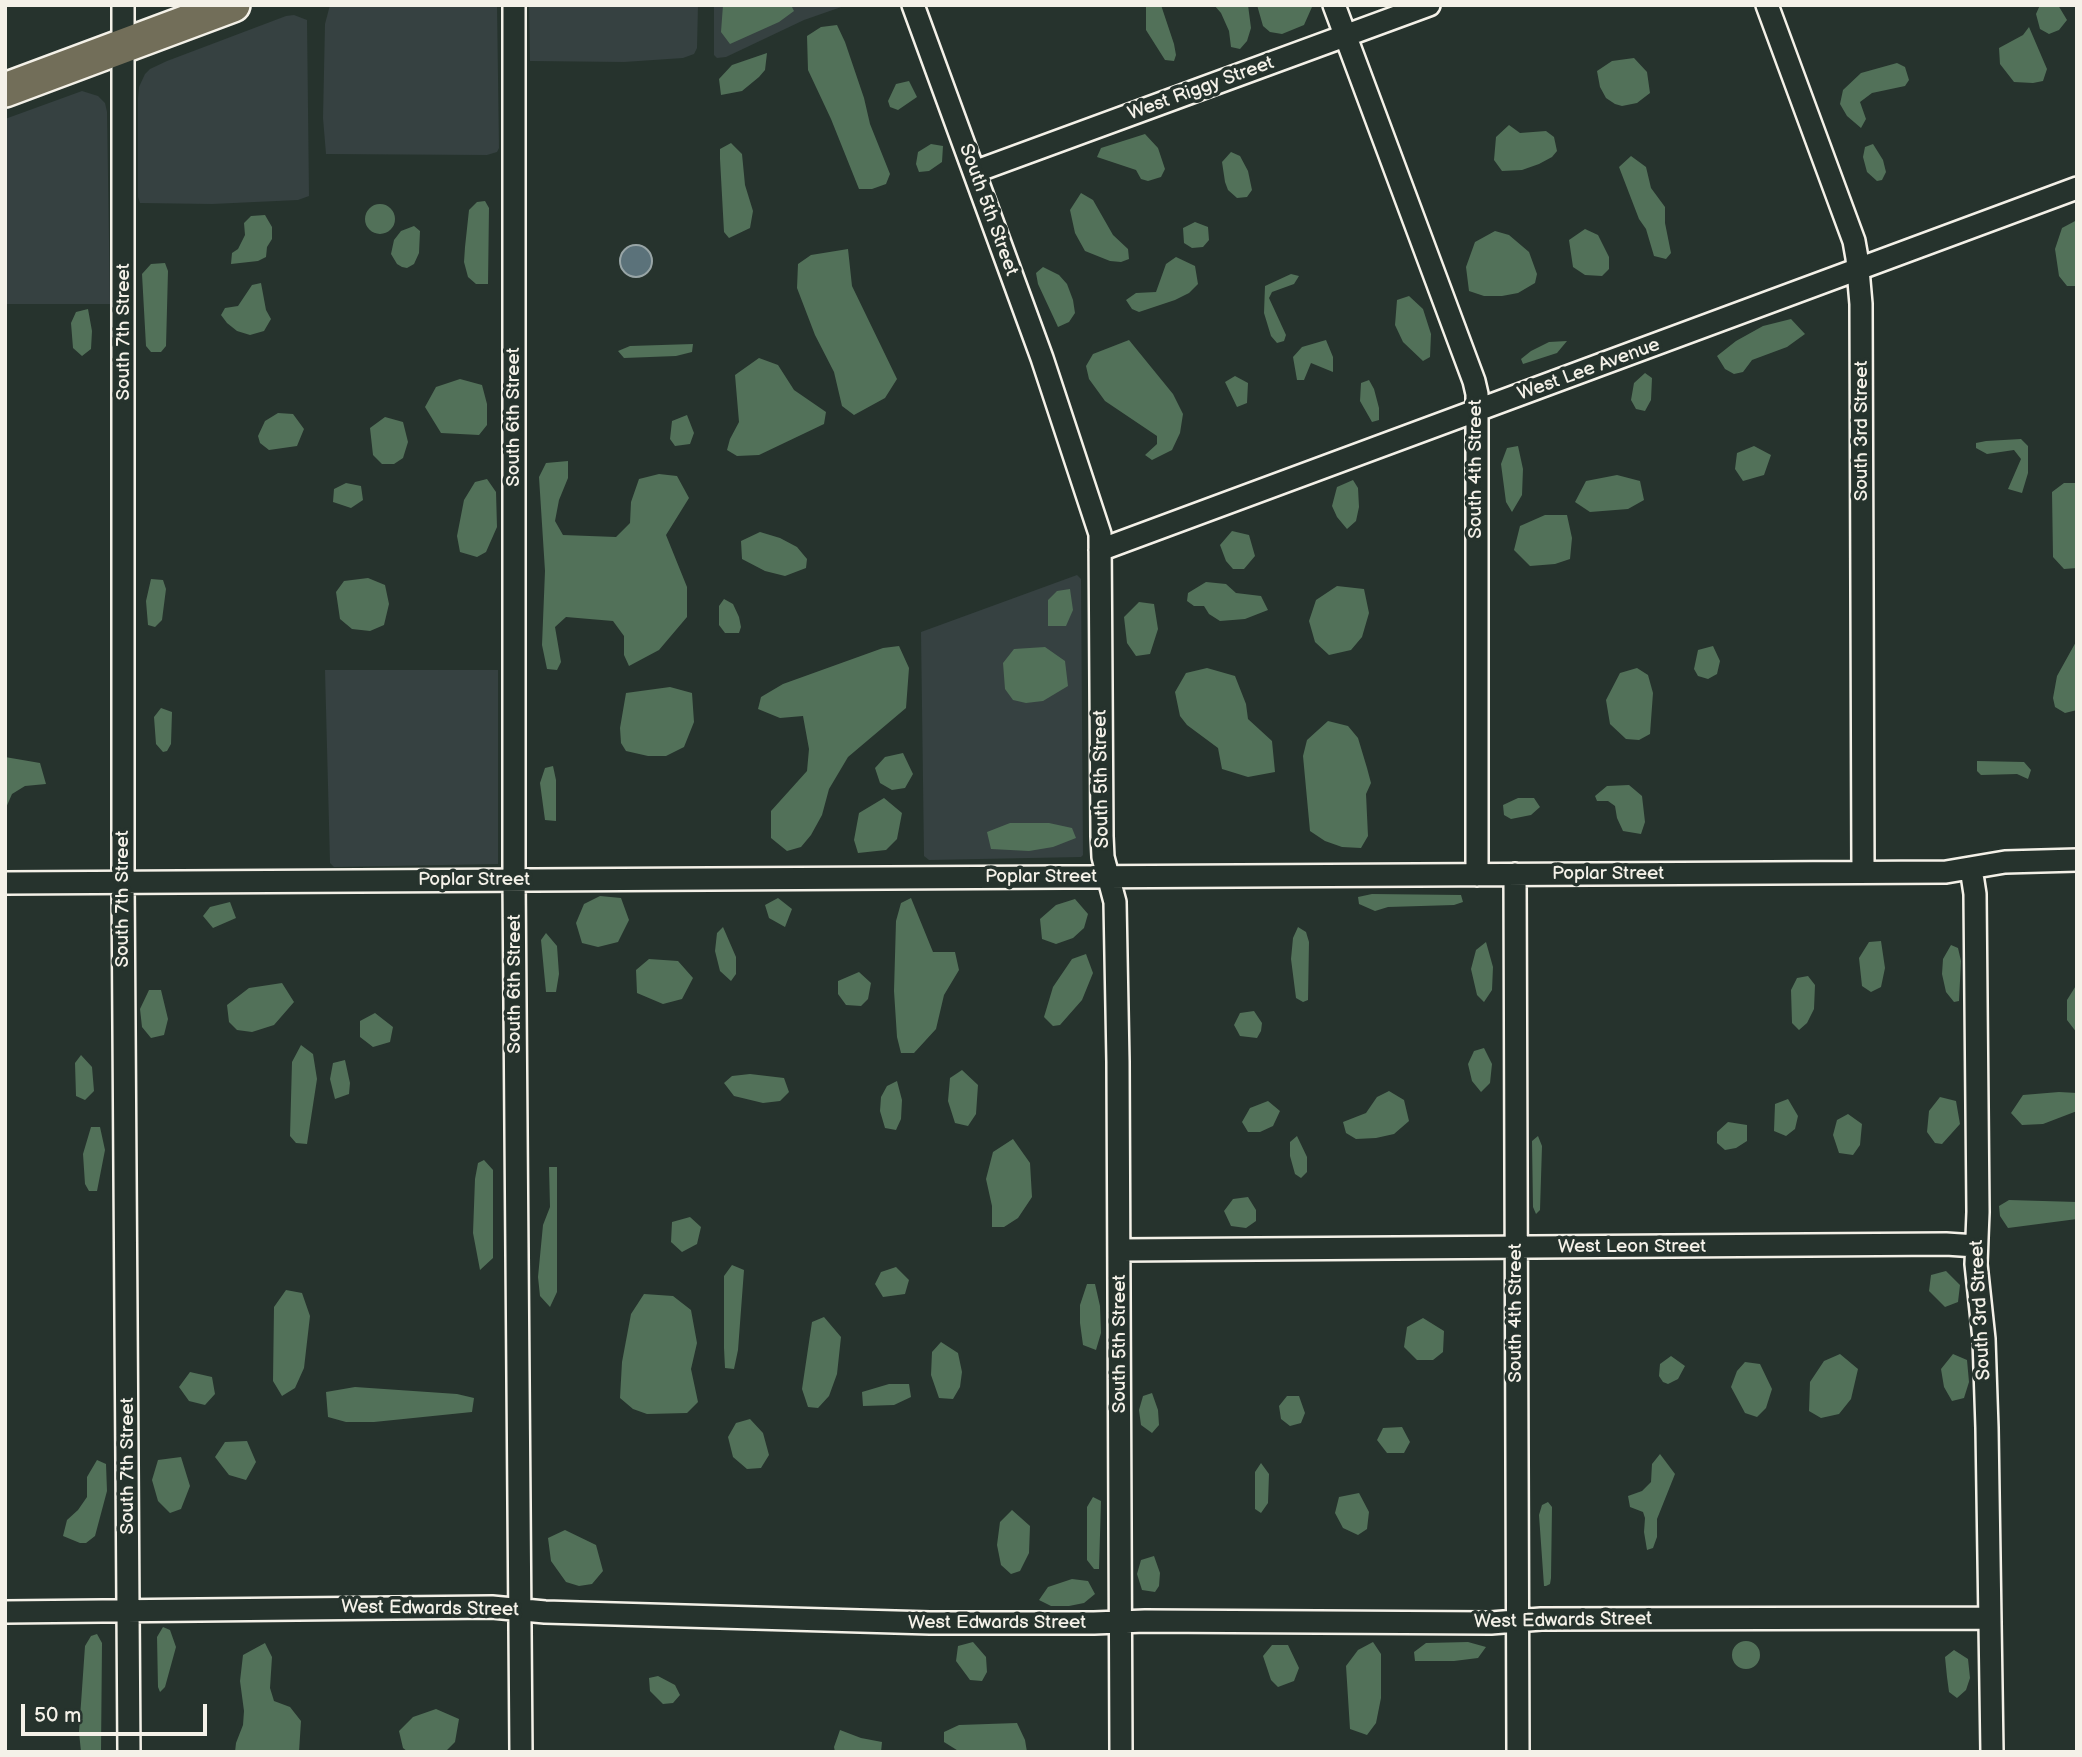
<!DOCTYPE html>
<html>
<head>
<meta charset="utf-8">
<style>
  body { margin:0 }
  #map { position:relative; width:2082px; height:1757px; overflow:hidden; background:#26332d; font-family:"Balsamiq Sans",sans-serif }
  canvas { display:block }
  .frame { position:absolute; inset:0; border:7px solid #f4f1e8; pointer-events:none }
  .scale { position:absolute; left:21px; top:1704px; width:186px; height:32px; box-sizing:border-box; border:4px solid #f4f1e8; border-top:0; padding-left:9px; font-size:21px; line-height:24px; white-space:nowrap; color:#f4f1e8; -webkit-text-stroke:5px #26332d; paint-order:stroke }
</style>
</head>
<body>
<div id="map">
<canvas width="2082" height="1757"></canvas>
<div class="frame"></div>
<div class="scale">50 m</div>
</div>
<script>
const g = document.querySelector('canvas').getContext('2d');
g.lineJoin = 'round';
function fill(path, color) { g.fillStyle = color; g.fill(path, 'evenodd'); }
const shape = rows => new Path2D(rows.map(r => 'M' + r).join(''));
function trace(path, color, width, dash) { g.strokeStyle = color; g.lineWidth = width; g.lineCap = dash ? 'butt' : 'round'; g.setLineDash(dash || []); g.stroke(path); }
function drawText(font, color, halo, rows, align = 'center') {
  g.font = font + ' "Balsamiq Sans",sans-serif'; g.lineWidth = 7; g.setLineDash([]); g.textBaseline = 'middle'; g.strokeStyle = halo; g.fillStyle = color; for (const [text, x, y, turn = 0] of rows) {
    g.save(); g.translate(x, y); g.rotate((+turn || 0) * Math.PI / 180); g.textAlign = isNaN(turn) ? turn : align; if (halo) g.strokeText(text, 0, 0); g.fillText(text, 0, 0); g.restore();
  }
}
fill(shape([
  [330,5,497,5,499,148,497,152,487,155,326,154,323,118,325,24],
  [529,5,698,5,697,48,694,54,683,58,624,62,530,61],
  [714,5,847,5,804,20,726,57,717,58,714,55],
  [294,15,307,20,309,196,298,200,212,204,140,203,138,197,138,98,139,87,145,74,150,69,167,61,286,16],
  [82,91,98,96,105,103,107,112,110,304,5,304,5,119],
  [1077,575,1081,579,1083,855,1081,857,929,860,924,856,921,632],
  [325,670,498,670,498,864,334,867,330,863]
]), '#364141');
fill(shape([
  [723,5,791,5,794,11,779,22,730,44,721,32],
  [1146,5,1161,5,1174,44,1176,55,1174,61,1165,60,1146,30],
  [1214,5,1248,5,1251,28,1247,41,1240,49,1231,47,1229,31,1221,13],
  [1257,5,1311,5,1312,7,1304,25,1282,34,1270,32,1263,26],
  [2040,5,2058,5,2067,20,2059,30,2049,34,2040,29,2036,14],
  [837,25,845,42,864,98,870,124,890,174,886,184,872,189,859,189,831,119,808,70,807,36,821,27],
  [2029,27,2047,69,2043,81,2033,83,2014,82,2000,64,1999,48,2023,35],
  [767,53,765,70,759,77,742,91,721,95,719,79,732,65],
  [1634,58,1647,72,1650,93,1637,103,1622,106,1615,104,1606,98,1600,87,1597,71,1612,61],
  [1897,63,1905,67,1909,80,1905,86,1872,93,1860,102,1866,119,1861,128,1847,116,1840,104,1843,90,1861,73],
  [909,81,917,97,898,110,890,107,888,101,896,84],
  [1509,125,1520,133,1546,131,1554,137,1557,151,1552,157,1539,164,1522,170,1502,171,1494,160,1496,137],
  [1145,134,1158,148,1165,169,1161,177,1148,181,1141,179,1136,170,1097,157,1101,148],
  [731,143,742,154,745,185,753,211,750,228,729,238,724,232,720,159,720,149],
  [931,144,943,146,942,162,929,171,919,172,916,164,918,152],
  [1873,144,1883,160,1886,172,1882,180,1877,181,1867,172,1863,157,1865,147],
  [1231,152,1240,156,1248,171,1252,190,1247,197,1237,198,1228,190,1225,182,1222,162],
  [1631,156,1646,167,1651,188,1665,207,1665,223,1671,253,1666,259,1654,256,1646,229,1639,219,1619,167],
  [1081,193,1093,200,1113,235,1128,249,1129,259,1121,262,1110,261,1085,251,1075,233,1070,210],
  [485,201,489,208,488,284,476,284,468,277,464,262,465,247,469,210,477,202],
  '365 219a15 15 0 1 1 30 0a15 15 0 1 1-30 0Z',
  [265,215,272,227,272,239,267,247,266,257,258,261,231,264,232,253,238,249,245,235,244,223,251,216],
  [2077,220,2077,286,2067,286,2059,276,2055,249,2062,228],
  [1195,222,1208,227,1209,240,1203,247,1192,248,1184,243,1183,228],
  [414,226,420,231,419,253,414,264,407,268,402,267,397,264,391,254,394,240,401,231],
  [1585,229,1598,235,1609,257,1609,269,1602,276,1585,275,1573,267,1569,240],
  [1495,231,1509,235,1529,252,1537,274,1535,283,1518,293,1502,296,1484,296,1469,291,1466,267,1475,242],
  [848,249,852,286,897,379,885,398,854,415,842,406,834,372,815,335,797,288,798,264,811,255],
  [1176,257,1195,266,1198,284,1189,293,1175,300,1139,312,1132,309,1126,300,1136,293,1156,292,1166,264],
  [165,263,168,271,166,346,161,352,151,352,146,346,142,274,151,264],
  [1043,267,1059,275,1067,284,1073,300,1075,313,1069,322,1058,327,1038,284,1036,273],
  [1291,274,1299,276,1294,284,1272,292,1269,298,1286,335,1284,341,1277,343,1271,336,1264,313,1265,286],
  [261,283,266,310,271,319,264,331,250,335,237,331,227,323,221,315,225,308,238,306,252,285],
  [1409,296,1423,309,1431,334,1430,357,1423,361,1403,342,1395,325,1397,300],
  [88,309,92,331,91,349,82,356,73,348,71,323,76,312],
  [1791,319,1805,334,1787,347,1752,360,1743,372,1734,374,1725,369,1717,356,1736,341,1763,326],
  [1129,340,1173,394,1183,414,1180,433,1172,450,1152,460,1145,455,1157,444,1157,436,1105,401,1089,379,1086,366,1093,354],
  [1326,340,1333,357,1333,372,1311,363,1304,380,1297,380,1293,357,1302,347],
  [1567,341,1557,353,1523,364,1521,359,1531,351,1549,342],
  [693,344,692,352,676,356,624,358,618,351,630,346],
  [759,358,778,365,794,390,826,412,824,424,759,455,737,456,727,450,730,439,739,422,735,375],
  [1645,373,1652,378,1651,400,1645,411,1636,409,1631,400,1634,383],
  [1235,376,1248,383,1247,403,1237,407,1225,382],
  [460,379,482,385,487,404,487,425,479,435,441,433,425,407,436,387],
  [1369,380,1374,389,1379,408,1379,420,1372,422,1360,401,1361,383],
  [278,413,293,414,304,429,297,446,269,450,260,443,258,436,265,421],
  [687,415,694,433,690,444,675,446,670,439,672,421],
  [385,417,403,422,408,442,403,458,394,464,382,464,373,455,370,428],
  [2021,439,2028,446,2028,473,2022,493,2008,489,2021,459,2014,450,1987,454,1976,448,1976,443,1986,441],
  [1518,446,1523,469,1522,495,1512,512,1506,502,1501,464,1507,448],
  [1754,446,1771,455,1764,475,1743,481,1735,469,1737,453],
  [568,461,568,478,559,500,555,521,563,535,616,537,630,523,631,502,639,479,659,474,677,476,689,498,666,535,687,587,687,617,659,650,629,666,624,655,624,636,613,621,566,617,555,627,561,662,557,670,547,669,542,645,545,571,539,477,546,463],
  [1617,475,1640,481,1644,500,1628,509,1590,512,1575,502,1586,481],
  [487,479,496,492,497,527,486,552,477,557,460,552,457,536,464,500,475,482],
  [1353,480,1358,488,1359,507,1356,521,1347,529,1337,517,1332,506,1337,487],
  [346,483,361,486,363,500,351,508,333,502,334,489],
  [2064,483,2077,483,2077,568,2064,569,2053,557,2052,492],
  [1545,515,1567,515,1572,538,1570,559,1555,564,1530,566,1514,550,1520,526],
  [1232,531,1249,535,1255,556,1244,569,1233,569,1226,561,1220,545],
  [760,532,780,538,797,547,807,559,806,568,785,576,765,571,742,559,741,541],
  [368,578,385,585,389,604,384,625,370,631,352,629,340,619,336,592,344,581],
  [151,579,163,580,166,589,162,620,155,627,148,625,146,601],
  [1206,582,1226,584,1236,593,1261,596,1268,610,1245,619,1220,621,1209,614,1204,606,1194,606,1187,601,1188,593],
  [1337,586,1364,589,1369,613,1362,637,1351,650,1329,655,1315,642,1309,621,1316,600],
  [1070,589,1073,610,1066,626,1048,626,1048,600,1057,591],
  [724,599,733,604,739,617,741,627,739,633,725,633,719,625,719,606],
  [1139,602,1154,604,1158,629,1150,654,1136,656,1127,643,1124,617],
  [2077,640,2077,710,2065,713,2055,707,2053,698,2057,676],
  [899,646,909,668,906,708,848,757,829,789,822,815,811,835,801,847,787,851,771,838,771,811,807,771,809,749,803,716,780,718,758,709,761,697,783,684,883,648],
  [1713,646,1720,661,1717,674,1708,679,1698,676,1694,669,1698,650],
  [1045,647,1065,661,1068,686,1043,701,1026,703,1013,700,1005,689,1003,663,1014,649],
  [1207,668,1235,676,1246,704,1248,719,1272,741,1275,772,1248,777,1222,769,1218,748,1187,725,1180,716,1175,692,1186,673],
  [1637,668,1648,675,1653,693,1650,734,1639,740,1626,739,1610,724,1606,700,1620,673],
  [670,687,692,693,694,722,684,747,666,756,648,756,626,751,621,743,620,728,626,693],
  [161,708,172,712,171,744,167,751,163,752,156,744,154,717],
  [1328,721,1348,726,1358,738,1367,768,1371,783,1366,794,1368,836,1361,848,1342,847,1325,841,1310,831,1303,756,1307,740],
  [903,753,913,774,905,788,892,790,880,783,875,768,885,757],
  [5,757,40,763,46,784,25,786,12,794,5,810],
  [1977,761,2024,762,2031,770,2028,779,2017,774,1981,775,1977,771],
  [553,766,556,780,556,821,545,820,540,783,545,768],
  [1629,785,1642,796,1645,822,1641,834,1623,831,1617,818,1615,806,1608,801,1597,801,1595,796,1607,786],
  [884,798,902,813,897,839,886,850,858,853,854,840,859,813],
  [1518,798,1534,798,1540,807,1531,815,1511,819,1504,815,1503,805],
  [1010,823,1049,823,1072,828,1076,838,1053,847,1029,851,991,849,987,832],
  [1372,894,1461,895,1463,902,1454,905,1388,907,1375,911,1359,904,1358,897],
  [600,896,621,898,629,920,618,942,598,947,582,943,576,923,584,904],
  [778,898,792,909,785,927,769,918,765,905],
  [911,898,933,952,955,952,959,970,944,995,936,1029,914,1053,901,1053,897,1037,894,991,896,921,901,903],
  [1075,899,1088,914,1084,928,1073,938,1056,944,1042,939,1040,919,1056,905],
  [230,902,236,918,213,928,203,916,210,907],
  [723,927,736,957,736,974,731,981,720,971,715,951,717,933],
  [1298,927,1306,932,1309,942,1308,1000,1303,1002,1296,998,1291,959,1293,938],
  [546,933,557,946,559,974,556,992,546,992,541,940],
  [1881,941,1885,968,1881,987,1871,992,1862,986,1859,958,1869,942],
  [1486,942,1493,967,1492,990,1484,1002,1477,995,1471,969,1476,950],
  [1951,945,1958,948,1961,961,1959,1001,1954,1002,1946,992,1942,974,1943,959],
  [1086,954,1093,973,1082,1000,1060,1025,1053,1026,1044,1017,1053,987,1072,959],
  [649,959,678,961,693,978,682,999,663,1004,637,993,636,970],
  [859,972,871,983,868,999,861,1006,846,1005,838,994,838,981],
  [1808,976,1815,985,1814,1009,1807,1023,1799,1030,1792,1023,1791,990,1797,978],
  [282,983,294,1002,274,1025,252,1032,237,1030,229,1022,227,1005,249,988],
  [2077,984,2077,1033,2067,1020,2067,1000],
  [149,990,161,990,168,1019,164,1035,151,1038,142,1027,140,1009],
  [1254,1011,1262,1023,1261,1031,1257,1038,1240,1036,1234,1025,1240,1013],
  [375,1013,393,1027,390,1042,373,1047,360,1037,360,1021],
  [301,1045,313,1054,317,1079,307,1144,296,1143,290,1136,292,1062],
  [1484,1048,1492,1064,1490,1083,1481,1092,1472,1081,1468,1064,1474,1051],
  [81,1055,92,1067,94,1091,85,1100,76,1096,75,1063],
  [345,1060,350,1083,349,1094,335,1099,330,1079,333,1063],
  [962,1070,978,1085,976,1114,968,1126,955,1123,948,1101,950,1078],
  [750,1074,784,1078,789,1092,780,1101,763,1103,734,1096,724,1083,732,1076],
  [897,1081,902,1100,901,1119,896,1130,885,1128,880,1111,881,1097,887,1086],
  [1389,1091,1404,1100,1409,1121,1394,1134,1376,1138,1356,1139,1346,1133,1343,1122,1366,1113,1377,1097],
  [2059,1092,2077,1093,2077,1111,2043,1124,2022,1125,2011,1113,2023,1095],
  [1940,1097,1956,1101,1960,1124,1942,1144,1935,1143,1927,1132,1929,1111],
  [1788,1099,1798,1116,1795,1129,1786,1136,1774,1131,1775,1104],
  [1268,1101,1280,1111,1273,1126,1260,1132,1248,1132,1242,1122,1250,1108],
  [1848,1114,1862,1124,1860,1145,1853,1155,1839,1153,1833,1135,1837,1120],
  [1728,1122,1747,1125,1747,1141,1736,1148,1725,1150,1717,1143,1717,1132],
  [91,1127,100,1127,105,1150,97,1191,89,1191,85,1184,83,1154],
  [1297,1136,1307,1157,1307,1172,1301,1178,1295,1174,1290,1156,1290,1142],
  [1538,1136,1542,1146,1540,1210,1536,1214,1533,1207,1532,1141],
  [1013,1139,1030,1163,1032,1197,1018,1218,1004,1227,992,1227,992,1206,986,1179,993,1152],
  [484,1160,493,1170,493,1258,480,1270,473,1233,475,1179,478,1163],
  [549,1167,557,1167,557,1292,550,1307,540,1296,538,1277,543,1225,550,1207],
  [1248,1197,1256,1210,1256,1221,1246,1228,1231,1226,1224,1211,1233,1199],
  [2009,1200,2077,1202,2077,1219,2008,1228,2000,1216,1999,1206],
  [690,1217,701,1227,697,1244,682,1252,671,1242,672,1222],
  [732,1265,744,1270,738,1350,734,1369,725,1368,724,1348,724,1276],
  [896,1267,909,1280,905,1294,883,1297,875,1284,881,1272],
  [1946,1271,1960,1285,1958,1302,1945,1307,1929,1291,1931,1275],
  [1087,1284,1095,1284,1100,1306,1101,1333,1096,1350,1083,1345,1080,1323,1080,1305],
  [286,1290,302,1293,310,1316,304,1368,295,1388,282,1396,273,1381,274,1307],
  [644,1294,673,1296,691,1310,697,1343,691,1369,698,1402,687,1413,647,1414,633,1409,620,1398,622,1362,631,1314],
  [824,1317,841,1337,837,1374,829,1396,818,1408,808,1407,802,1389,812,1322],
  [1423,1318,1444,1331,1443,1352,1433,1360,1417,1360,1404,1347,1407,1327],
  [941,1342,958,1353,962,1372,960,1387,953,1399,939,1398,931,1375,932,1352],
  [1840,1354,1858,1369,1851,1399,1839,1414,1821,1418,1809,1411,1810,1382,1824,1361],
  [1953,1354,1967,1360,1969,1382,1964,1398,1952,1401,1944,1387,1941,1369],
  [1671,1356,1685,1366,1678,1379,1668,1384,1663,1382,1659,1376,1660,1364],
  [1745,1362,1760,1364,1772,1389,1766,1408,1757,1417,1745,1413,1731,1387,1737,1371],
  [190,1372,212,1377,215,1394,205,1405,189,1401,179,1387],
  [889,1384,909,1384,911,1397,894,1405,863,1406,862,1392],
  [355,1387,457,1394,474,1398,472,1412,374,1422,346,1422,328,1417,326,1392],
  [1152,1393,1158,1410,1159,1425,1152,1433,1141,1425,1139,1410,1143,1396],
  [1287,1396,1299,1396,1305,1413,1301,1423,1290,1426,1281,1419,1279,1406],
  [750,1419,763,1433,769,1455,761,1468,747,1469,733,1457,728,1437,736,1423],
  [1402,1427,1410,1442,1404,1453,1387,1453,1377,1440,1383,1428],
  [247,1441,256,1462,246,1480,229,1475,215,1457,225,1442],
  [1660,1454,1675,1474,1657,1519,1657,1537,1653,1548,1647,1550,1644,1532,1645,1518,1643,1512,1630,1507,1628,1496,1642,1491,1651,1482,1652,1464],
  [181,1457,190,1486,181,1509,170,1513,158,1501,152,1480,158,1460],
  [97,1460,106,1464,107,1491,95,1536,86,1543,80,1543,63,1536,67,1520,78,1510,87,1497,87,1477],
  [1261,1463,1269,1474,1268,1503,1261,1513,1255,1509,1255,1472],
  [1359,1493,1369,1512,1367,1529,1358,1535,1343,1528,1335,1513,1339,1497],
  [1093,1497,1101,1501,1099,1569,1094,1569,1087,1560,1087,1507],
  [1548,1502,1552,1507,1551,1578,1550,1584,1546,1586,1544,1586,1539,1515,1542,1505],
  [1012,1510,1030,1526,1029,1553,1020,1571,1011,1574,1001,1565,997,1545,1000,1522],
  [565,1530,596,1545,603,1571,592,1584,579,1586,566,1582,551,1561,548,1538],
  [1154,1556,1160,1573,1159,1586,1155,1592,1142,1590,1137,1574,1141,1560],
  [1072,1579,1088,1581,1095,1594,1084,1603,1069,1606,1051,1606,1039,1600,1048,1587],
  [163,1627,170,1630,176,1647,165,1687,160,1692,158,1687,157,1637],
  [97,1634,102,1643,101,1752,81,1752,79,1732,85,1646,91,1636],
  '1732 1655a14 14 0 1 1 28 0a14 14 0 1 1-28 0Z',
  [973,1642,986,1657,987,1672,982,1681,970,1680,956,1661,958,1646],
  [1373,1642,1381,1654,1381,1698,1376,1723,1367,1735,1350,1729,1346,1666,1358,1650],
  [1468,1642,1486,1647,1478,1658,1454,1661,1415,1661,1414,1652,1426,1643],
  [265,1643,272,1657,270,1688,274,1701,290,1707,301,1721,299,1752,235,1752,236,1743,243,1725,244,1711,240,1681,243,1655],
  [1272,1645,1288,1645,1299,1668,1294,1681,1278,1687,1271,1680,1263,1656],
  [1954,1650,1968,1659,1970,1678,1966,1690,1957,1698,1949,1692,1947,1677,1945,1657],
  [658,1676,675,1685,680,1695,673,1703,663,1704,650,1691,649,1678],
  [436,1709,459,1719,455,1742,445,1752,408,1752,403,1748,399,1731,413,1717],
  [1017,1723,1025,1740,1027,1752,960,1752,944,1742,944,1732,959,1725],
  [840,1730,861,1738,882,1742,881,1752,835,1752,834,1747]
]), '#527159');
const water = shape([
  '620 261a16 16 0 1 1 32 0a16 16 0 1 1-32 0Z'
]);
fill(water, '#5b727a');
trace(water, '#98a5a6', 2);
const street = shape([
  [123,5,123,882,129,1752],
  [514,5,514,880,521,1752],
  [913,5,1042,358,1100,534,1102,836,1103,857,1115,902,1118,1062,1121,1752],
  [1334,5,1474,381,1477,394,1477,875],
  [1767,5,1854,241,1857,258,1861,304,1863,872],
  [974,172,1429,5],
  [1100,550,2077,188],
  [1971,868,1975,894,1978,1212,1976,1264,1984,1339,1987,1428,1992,1752],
  [1515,874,1518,1752],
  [5,883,1946,872,2005,862,2077,860],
  [1121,1250,1946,1244,1976,1246],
  [5,1612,492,1607,545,1612,930,1623,1094,1623,1145,1621,1491,1623,1541,1619,1988,1618]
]);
const primary = shape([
  [5,90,233,5]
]);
trace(street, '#f4f1e8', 26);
trace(primary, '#f4f1e8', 38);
trace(street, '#26332d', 21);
trace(primary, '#726e59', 33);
drawText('19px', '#f4f1e8', '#26332d', [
  ["West Riggy Street",1201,89,-20],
  ["South 5th Street",988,210,70],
  ["South 7th Street",124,332,-90],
  ["West Lee Avenue",1589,370,-20],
  ["South 6th Street",514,417,-90],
  ["South 3rd Street",1862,431,-90],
  ["South 4th Street",1476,469,-90],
  ["South 5th Street",1102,779,-91],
  ["Poplar Street",1608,874],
  ["Poplar Street",1041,877],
  ["Poplar Street",474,880],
  ["South 7th Street",123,899,-90],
  ["South 6th Street",515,984,-90],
  ["West Leon Street",1632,1247],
  ["South 3rd Street",1981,1310,-93],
  ["South 4th Street",1516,1313,-90],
  ["South 5th Street",1120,1344,-90],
  ["South 7th Street",128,1466,-90],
  ["West Edwards Street",430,1609,1],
  ["West Edwards Street",1563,1621,-1],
  ["West Edwards Street",997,1623]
]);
</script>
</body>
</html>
